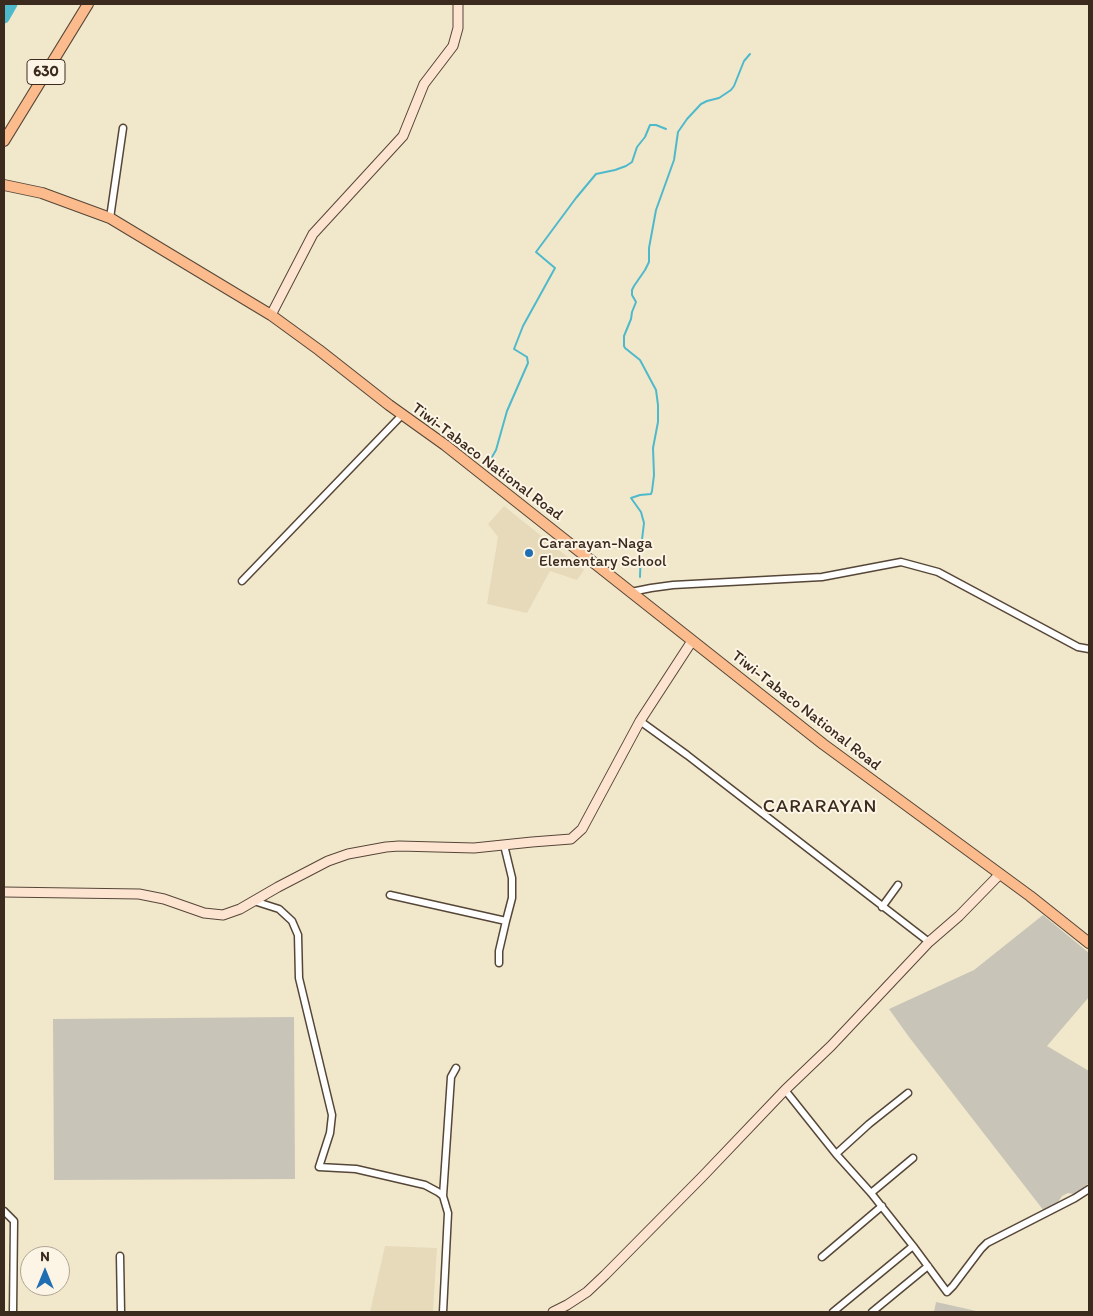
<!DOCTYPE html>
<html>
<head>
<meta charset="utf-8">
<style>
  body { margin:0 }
  #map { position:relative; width:1093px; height:1316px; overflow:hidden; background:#f1e8cb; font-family:Itim,sans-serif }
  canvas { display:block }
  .frame { position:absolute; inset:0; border:5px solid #3b2a1e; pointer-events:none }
  .north { position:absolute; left:20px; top:1246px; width:50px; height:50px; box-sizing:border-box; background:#fcf5e5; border:1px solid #afa495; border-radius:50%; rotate:0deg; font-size:14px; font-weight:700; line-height:20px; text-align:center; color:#3b2a1e }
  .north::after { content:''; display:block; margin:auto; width:18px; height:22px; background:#1f6fb2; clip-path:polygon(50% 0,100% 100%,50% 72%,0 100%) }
</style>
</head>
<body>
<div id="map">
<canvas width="1093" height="1316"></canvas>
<div class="frame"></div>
<div class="north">N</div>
</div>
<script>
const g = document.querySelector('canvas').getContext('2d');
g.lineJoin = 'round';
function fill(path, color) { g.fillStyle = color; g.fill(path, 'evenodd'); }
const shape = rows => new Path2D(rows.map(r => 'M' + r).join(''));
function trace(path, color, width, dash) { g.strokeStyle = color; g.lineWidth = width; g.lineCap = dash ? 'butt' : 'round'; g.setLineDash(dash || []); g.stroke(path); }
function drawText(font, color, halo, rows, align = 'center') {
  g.font = font + ' Itim,sans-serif'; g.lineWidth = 4; g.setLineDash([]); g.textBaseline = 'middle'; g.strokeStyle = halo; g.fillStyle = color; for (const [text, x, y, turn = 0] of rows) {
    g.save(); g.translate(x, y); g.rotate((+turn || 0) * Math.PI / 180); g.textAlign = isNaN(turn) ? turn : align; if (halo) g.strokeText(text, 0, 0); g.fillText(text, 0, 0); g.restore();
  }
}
fill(shape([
  [504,506,584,570,577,580,550,571,527,613,487,604,498,537,488,524],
  [385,1246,437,1248,433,1312,370,1312]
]), '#e6daba');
fill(shape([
  [1043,915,1089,953,1089,997,1047,1046,1089,1071,1089,1183,1074,1194,1068,1193,1062,1196,1058,1202,1044,1211,909,1037,889,1009,974,970],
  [294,1017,295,1179,54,1180,53,1019],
  [936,1302,981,1312,934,1312]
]), '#c8c4b8');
trace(shape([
  [492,457,496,450,507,411,528,363,527,357,514,349,523,326,555,268,536,252,576,198,596,174,615,170,626,166,632,162,637,147,645,137,650,125,656,125,666,129],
  [640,577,641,548,644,523,641,512,631,498,640,495,651,494,652,491,654,475,653,448,658,422,658,405,656,390,640,360,625,348,624,346,624,336,631,319,632,312,636,302,632,295,632,290,634,286,645,270,649,262,649,248,656,210,674,160,678,132,687,119,701,104,707,101,719,98,731,90,734,86,744,61,750,54]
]), '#4fb9cc', 2);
trace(shape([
  [4,18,12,4]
]), '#4fb9cc', 11);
const street = shape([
  [110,218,123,128],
  [242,581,402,415],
  [631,592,651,588,673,585,822,577,901,562,938,572,1078,647,1089,649],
  [640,721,687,755,929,942],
  [390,895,506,921,512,898,512,878,504,845],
  [254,901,279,909,292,921,298,935,299,978,332,1115,330,1133,319,1167,356,1169,425,1185,438,1192,443,1196,448,1213,443,1312],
  [882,907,898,885],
  [499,963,499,951,506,921],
  [785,1090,836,1154,871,1193,913,1246,947,1292,953,1286,981,1249,987,1243,1075,1198,1089,1189],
  [836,1154,869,1124,908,1093],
  [871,1193,913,1158],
  [443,1196,451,1077,456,1068],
  [4,1211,14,1221,13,1312],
  [120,1256,121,1312],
  [822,1257,882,1206],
  [833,1312,913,1246],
  [872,1312,928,1266]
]);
const secondary = shape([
  [271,315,313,234,403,136,424,84,453,46,458,28,458,4],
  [4,892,139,894,164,899,204,913,223,915,240,909,278,887,328,861,348,854,386,847,399,846,474,848,532,842,571,839,582,829,640,721,692,641],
  [553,1312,567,1305,587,1292,605,1275,702,1177,785,1090,831,1046,929,942,959,916,1000,874]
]);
const primary = shape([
  [4,141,88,4],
  [4,185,42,193,110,218,271,315,319,350,389,405,445,445,823,744,1030,896,1089,943]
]);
trace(street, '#564638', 9);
trace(secondary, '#564638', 11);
trace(primary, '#564638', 12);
trace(street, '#fff', 6);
trace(secondary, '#fde4d1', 9);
trace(primary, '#fbbb8c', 10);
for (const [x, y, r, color] of [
  [529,553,5,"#1f6fb2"]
]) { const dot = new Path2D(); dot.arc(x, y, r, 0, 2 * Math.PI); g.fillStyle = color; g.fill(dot); trace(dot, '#fcf5e5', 2); }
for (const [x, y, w] of [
  [46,72,38]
]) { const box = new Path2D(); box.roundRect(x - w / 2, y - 12.5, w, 25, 4); g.fillStyle = '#fcf5e5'; g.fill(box); trace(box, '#3b2a1e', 1); }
drawText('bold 15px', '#3b2a1e', null, [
  ["630",46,72]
]);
drawText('16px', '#3b2a1e', '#fcf5e5', [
  ["Tiwi-Tabaco National Road",487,462,37],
  ["Tiwi-Tabaco National Road",806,711,38]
]);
drawText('16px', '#3b2a1e', '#fcf5e5', [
  ["Cararayan-Naga",539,544],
  ["Elementary School",539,562]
], 'left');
g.letterSpacing = '1px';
drawText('19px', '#3b2a1e', '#fcf5e5', [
  ["CARARAYAN",820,807]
]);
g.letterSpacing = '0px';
</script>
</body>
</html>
